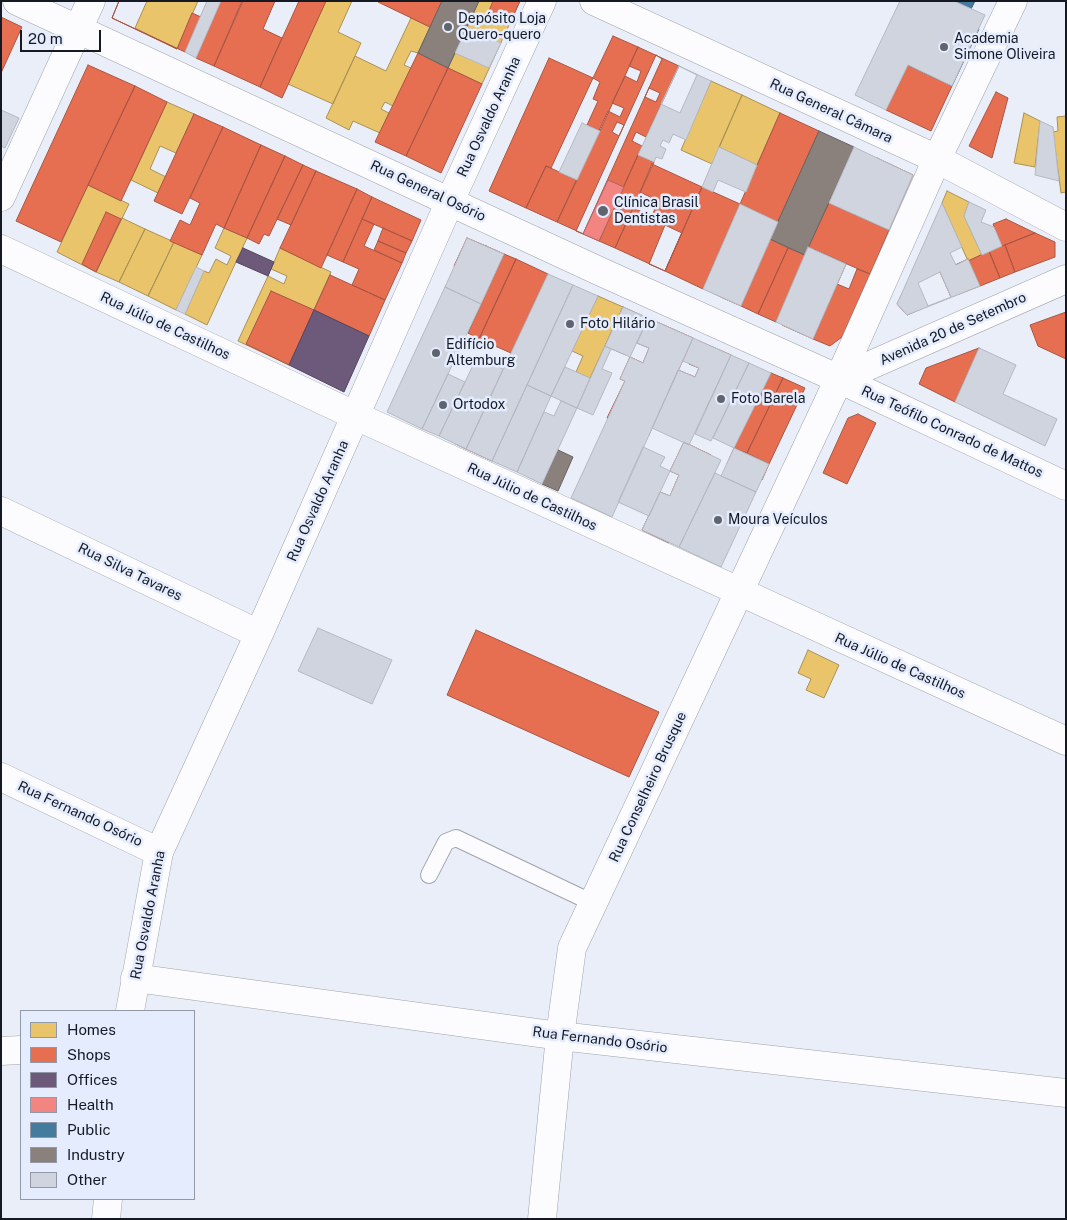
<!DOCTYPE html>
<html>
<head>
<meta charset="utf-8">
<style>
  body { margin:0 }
  #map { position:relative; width:1067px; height:1220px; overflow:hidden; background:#eaeef8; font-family:"Public Sans",sans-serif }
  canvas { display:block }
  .frame { position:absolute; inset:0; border:2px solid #141923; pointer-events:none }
  .legend { position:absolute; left:20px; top:1010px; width:175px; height:190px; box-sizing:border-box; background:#e4ecfe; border:1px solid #9198a6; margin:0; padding:6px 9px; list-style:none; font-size:15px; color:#141923 }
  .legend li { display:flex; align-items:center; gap:10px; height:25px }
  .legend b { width:25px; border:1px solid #9198a6 }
  .scale { position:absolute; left:20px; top:30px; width:81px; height:22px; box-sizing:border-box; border:2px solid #141923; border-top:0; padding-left:6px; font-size:15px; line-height:18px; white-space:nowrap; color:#141923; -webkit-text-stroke:4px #e4ecfe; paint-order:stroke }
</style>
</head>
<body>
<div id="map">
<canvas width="1067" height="1220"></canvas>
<div class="frame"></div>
<ul class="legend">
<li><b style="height:14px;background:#e9c46a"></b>Homes</li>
<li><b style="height:14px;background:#e76f51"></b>Shops</li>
<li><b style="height:14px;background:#6d597a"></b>Offices</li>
<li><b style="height:14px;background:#f28482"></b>Health</li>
<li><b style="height:14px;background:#457b9d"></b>Public</li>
<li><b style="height:14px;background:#8a817c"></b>Industry</li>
<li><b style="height:14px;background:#d0d4de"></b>Other</li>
</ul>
<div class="scale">20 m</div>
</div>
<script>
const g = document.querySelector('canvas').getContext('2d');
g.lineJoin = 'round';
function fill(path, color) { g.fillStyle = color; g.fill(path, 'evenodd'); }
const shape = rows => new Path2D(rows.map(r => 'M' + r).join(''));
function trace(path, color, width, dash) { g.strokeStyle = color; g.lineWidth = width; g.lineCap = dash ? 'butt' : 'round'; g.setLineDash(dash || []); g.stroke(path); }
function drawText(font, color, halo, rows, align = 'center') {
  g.font = font + ' "Public Sans",sans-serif'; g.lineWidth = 5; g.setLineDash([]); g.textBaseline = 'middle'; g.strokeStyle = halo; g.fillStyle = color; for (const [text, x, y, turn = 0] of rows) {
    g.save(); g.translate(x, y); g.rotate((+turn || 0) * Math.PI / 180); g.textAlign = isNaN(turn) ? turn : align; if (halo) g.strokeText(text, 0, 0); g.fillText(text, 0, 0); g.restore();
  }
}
const homes = shape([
  [147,1,198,1,177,49,135,28,147,1],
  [326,1,352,1,338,32,361,43,333,104,288,84,326,1],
  [479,1,520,1,482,84,448,68,479,1],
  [411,18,430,27,418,53,411,51,404,65,411,68,393,106,385,102,381,109,389,113,380,133,353,121,349,130,326,118,355,56,386,71,411,18],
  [711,81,742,95,712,164,681,150,711,81],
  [742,95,780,113,757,165,719,147,742,95],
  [167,102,194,114,176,153,160,146,150,169,166,177,158,193,131,180,167,102],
  [1024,113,1040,121,1035,167,1014,163,1024,113],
  [1066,116,1066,192,1061,193,1053,132,1058,131,1057,117,1066,116],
  [88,185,129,204,96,272,57,252,88,185],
  [947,191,969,202,964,216,982,255,968,261,942,203,947,191],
  [122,218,145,229,119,282,96,272,122,218],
  [224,228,247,238,207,325,185,314,204,271,209,273,216,259,227,265,231,256,215,248,224,228],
  [145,229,174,242,148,296,119,282,145,229],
  [174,242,202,255,176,310,148,296,174,242],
  [280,248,331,272,289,365,238,341,268,276,284,284,287,276,271,269,280,248],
  [598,296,623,307,590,378,576,372,583,356,572,351,598,296],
  [808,650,839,665,824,698,806,690,811,679,798,673,808,650]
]);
fill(homes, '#e9c46a');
trace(homes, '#a99155', 1);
const shops = shape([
  [119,1,208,1,185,52,112,18,119,1],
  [119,1,208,1,201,17,192,13,177,49,112,18,119,1],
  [221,1,242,1,214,66,196,58,221,1],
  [243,1,275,1,263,29,282,38,260,87,214,66,243,1],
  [299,1,326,1,282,98,260,87,299,1],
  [379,1,442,1,430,27,378,2,379,1],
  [493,1,520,1,511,21,489,11,493,1],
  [1,17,22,27,1,73,1,17],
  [613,36,638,47,600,131,587,125,598,101,593,99,600,82,593,78,613,36],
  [638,47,679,66,646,137,636,132,632,141,642,146,599,241,557,222,608,111,620,117,624,108,612,103,625,76,637,82,641,71,629,66,638,47],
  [649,88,660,93,656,102,645,97,649,88],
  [617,122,624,125,619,136,612,132,617,122],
  [418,53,448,68,406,156,375,142,418,53],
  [656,55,662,59,583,234,576,231,656,55],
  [549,58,593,78,551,168,546,166,526,208,489,191,549,58],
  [88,65,135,86,61,242,16,221,88,65],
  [908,65,952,86,931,131,886,110,908,65],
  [448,68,482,84,441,173,406,156,448,68],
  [135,86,167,102,121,201,88,185,135,86],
  [996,92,1008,98,992,158,969,146,996,92],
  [780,113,819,131,778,222,740,204,780,113],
  [194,114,223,127,182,214,154,201,194,114],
  [223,127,261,145,224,228,216,224,202,255,170,241,180,220,190,225,200,203,190,198,223,127],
  [261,145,285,156,247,238,224,228,261,145],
  [638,155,654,162,615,248,599,241,638,155],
  [285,156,303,165,269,236,264,234,259,244,247,238,285,156],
  [877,158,913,175,889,230,852,213,877,158],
  [652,164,702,187,665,271,615,248,633,208,652,216,658,201,640,192,652,164],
  [303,165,316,171,291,225,277,219,303,165],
  [546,166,577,180,557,222,526,208,546,166],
  [316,171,357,189,321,268,280,248,316,171],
  [702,187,740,204,703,289,665,271,702,187],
  [357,189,372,197,343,262,327,255,357,189],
  [372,197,421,220,412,241,362,219,372,197],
  [829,203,889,230,870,274,808,247,829,203],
  [106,212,121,219,96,272,82,264,106,212],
  [362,219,374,224,364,246,402,263,385,300,352,285,359,269,343,262,362,219],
  [1006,219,1035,233,1002,246,993,224,1006,219],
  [665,225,682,233,665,271,649,264,665,225],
  [383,228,412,241,406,253,378,241,383,228],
  [1035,233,1055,242,1055,257,1015,272,1005,245,1035,233],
  [751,237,768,244,741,306,723,298,751,237],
  [467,238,486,246,473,275,454,266,467,238],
  [770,239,788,248,758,314,741,306,770,239],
  [378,241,406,253,402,263,374,250,378,241],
  [1005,245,1015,272,1000,278,989,251,1005,245],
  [486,246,504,254,491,282,473,275,486,246],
  [788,248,805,255,776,322,758,314,788,248],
  [728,249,742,256,723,298,709,291,728,249],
  [815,250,846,264,813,339,782,325,815,250],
  [989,251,1000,278,980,286,968,261,989,251],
  [504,254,516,259,479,339,468,333,504,254],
  [516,259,548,274,511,353,479,339,516,259],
  [968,259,980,286,951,297,940,272,968,259],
  [857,269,870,274,842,337,830,346,813,339,837,284,849,289,857,269],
  [330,275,385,300,369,336,314,310,330,275],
  [908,282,928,306,907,315,897,304,908,282],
  [271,291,314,310,289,365,246,344,271,291],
  [623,307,643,316,626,355,605,346,623,307],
  [1066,312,1066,359,1038,346,1030,325,1066,312],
  [648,318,693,338,648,437,607,418,625,381,620,379,630,357,643,363,649,348,637,343,648,318],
  [699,341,731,355,706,409,669,392,678,370,695,377,699,368,689,364,699,341],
  [979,348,955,402,919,384,926,368,979,348],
  [771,373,783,378,747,453,734,448,771,373],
  [783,378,805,388,769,464,747,453,783,378],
  [493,391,519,403,492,461,466,449,493,391],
  [858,414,876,423,847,484,823,473,848,418,858,414],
  [684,442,711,455,669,543,642,530,660,492,670,496,679,475,670,471,684,442],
  [734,448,769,464,762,480,727,464,734,448],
  [476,630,659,712,629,777,447,695,476,630]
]);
fill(shops, '#e76f51');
trace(shops, '#a85543', 1);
const offices = shape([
  [243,248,274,262,268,276,236,262,243,248],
  [314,310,369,336,344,392,289,365,314,310],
  [473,405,484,410,466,449,454,443,473,405]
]);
fill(offices, '#6d597a');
trace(offices, '#524660', 1);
const health = shape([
  [608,180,624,187,599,241,583,234,608,180]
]);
fill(health, '#f28482');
trace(health, '#af6466', 1);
const public = shape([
  [954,1,975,1,971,9,954,1],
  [934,7,979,29,952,86,908,65,934,7]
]);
fill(public, '#457b9d');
trace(public, '#365e78', 1);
const industry = shape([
  [442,1,479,1,448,68,418,53,442,1],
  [819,131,854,147,805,255,770,239,819,131],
  [558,450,573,457,558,491,542,484,558,450]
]);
fill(industry, '#8a817c');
trace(industry, '#676261', 1);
const building = shape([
  [207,1,221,1,196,58,185,52,207,1],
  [900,1,954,1,985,15,952,86,908,65,886,110,855,95,900,1],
  [467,27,501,43,489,68,455,53,467,27],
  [679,66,711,81,686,140,673,134,669,143,663,140,660,146,666,149,662,159,656,157,654,162,638,155,679,66],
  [679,66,697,75,680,113,661,104,679,66],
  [1,110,19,118,5,148,1,146,1,110],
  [1040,121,1053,127,1059,181,1035,175,1040,121],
  [582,123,600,131,577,180,559,172,582,123],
  [719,147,757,165,746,192,718,180,713,192,702,187,719,147],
  [854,147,913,175,889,230,829,203,854,147],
  [969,202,986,210,981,222,994,227,1002,246,982,255,964,216,969,202],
  [942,203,962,247,950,253,956,265,968,259,980,286,907,315,897,304,942,203],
  [740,204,778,222,741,306,703,289,740,204],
  [467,238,504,254,481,304,445,287,467,238],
  [808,247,846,264,813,339,776,322,808,247],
  [196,267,204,271,185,314,176,310,196,267],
  [940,272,951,297,928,306,918,283,940,272],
  [548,274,573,285,492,461,466,449,548,274],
  [573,285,598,296,551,396,527,385,573,285],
  [445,287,481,304,422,429,387,412,445,287],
  [623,307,648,318,630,357,605,346,623,307],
  [648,318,693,338,612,517,571,498,625,381,620,379,630,357,643,363,649,348,637,343,648,318],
  [693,338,731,355,689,445,652,428,678,370,695,377,699,368,683,361,693,338],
  [605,346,611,349,602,369,612,373,593,415,577,408,605,346],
  [979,348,1016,365,1003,394,1057,419,1045,446,955,402,979,348],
  [731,355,749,363,711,441,695,434,731,355],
  [477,357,503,369,466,449,439,436,477,357],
  [749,363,771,373,734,448,713,438,749,363],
  [565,367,590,378,577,408,551,396,565,367],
  [448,374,465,382,439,436,422,429,448,374],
  [527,385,551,396,517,472,492,461,527,385],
  [561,401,577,408,542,484,517,472,544,412,554,416,561,401],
  [684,442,721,460,679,547,642,530,660,492,670,496,679,475,670,471,684,442],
  [643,447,665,457,660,466,670,471,649,516,618,502,643,447],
  [734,448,769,464,756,492,721,476,734,448],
  [715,473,756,492,721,567,679,547,715,473],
  [318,628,392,660,372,704,298,671,318,628]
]);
fill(building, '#d0d4de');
trace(building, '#b4b8c2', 1);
const lane = shape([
  [429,875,446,842,456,838,593,903]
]);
const street = shape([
  [839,379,937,159],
  [1,777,159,852],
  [135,978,560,1036,1066,1093],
  [1,1051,21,1050]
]);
const secondary = shape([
  [17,1,599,271,839,379,1066,486],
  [594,1,937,159,1066,227],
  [937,159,1013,1],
  [1,197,91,1],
  [1,249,356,416,1066,741],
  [839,379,1066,279],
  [1,511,259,634],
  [130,1011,159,852,259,634,450,201,542,1],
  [106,1219,108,1199],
  [542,1219,560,1036,572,948,839,379]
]);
trace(lane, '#9fa3ac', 18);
trace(street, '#9fa3ac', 29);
trace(secondary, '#9fa3ac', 29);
trace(lane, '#fcfcfe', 16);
trace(street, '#fcfcfe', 28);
trace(secondary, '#fcfcfe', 28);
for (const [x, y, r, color] of [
  [448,27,5,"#5f646e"],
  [944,47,5,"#5f646e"],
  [603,211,6,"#5f646e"],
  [570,324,5,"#5f646e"],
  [436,353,5,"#5f646e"],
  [721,399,5,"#5f646e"],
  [443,405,5,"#5f646e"],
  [718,520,5,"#5f646e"]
]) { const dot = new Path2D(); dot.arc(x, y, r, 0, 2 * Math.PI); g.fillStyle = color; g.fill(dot); trace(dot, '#e4ecfe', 2); }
drawText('14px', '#141923', '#e4ecfe', [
  ["Depósito Loja",458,19],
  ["Quero-quero",458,35],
  ["Academia",954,39],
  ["Simone Oliveira",954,55],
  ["Clínica Brasil",614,203],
  ["Dentistas",614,219],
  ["Foto Hilário",580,324],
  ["Edifício",446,345],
  ["Altemburg",446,361],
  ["Foto Barela",731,399],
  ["Ortodox",453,405],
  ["Moura Veículos",728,520]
], 'left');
drawText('14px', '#141923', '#e4ecfe', [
  ["Rua General Câmara",831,111,25],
  ["Rua Osvaldo Aranha",489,117,-65],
  ["Rua General Osório",428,191,25],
  ["Rua Júlio de Castilhos",165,326,25],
  ["Avenida 20 de Setembro",953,329,-24],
  ["Rua Teófilo Conrado de Mattos",952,432,25],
  ["Rua Júlio de Castilhos",532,497,25],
  ["Rua Osvaldo Aranha",318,501,-66],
  ["Rua Silva Tavares",130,572,26],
  ["Rua Júlio de Castilhos",900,666,24],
  ["Rua Conselheiro Brusque",648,787,-65],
  ["Rua Fernando Osório",80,814,25],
  ["Rua Osvaldo Aranha",148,915,-79],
  ["Rua Fernando Osório",600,1040,7]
]);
</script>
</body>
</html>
